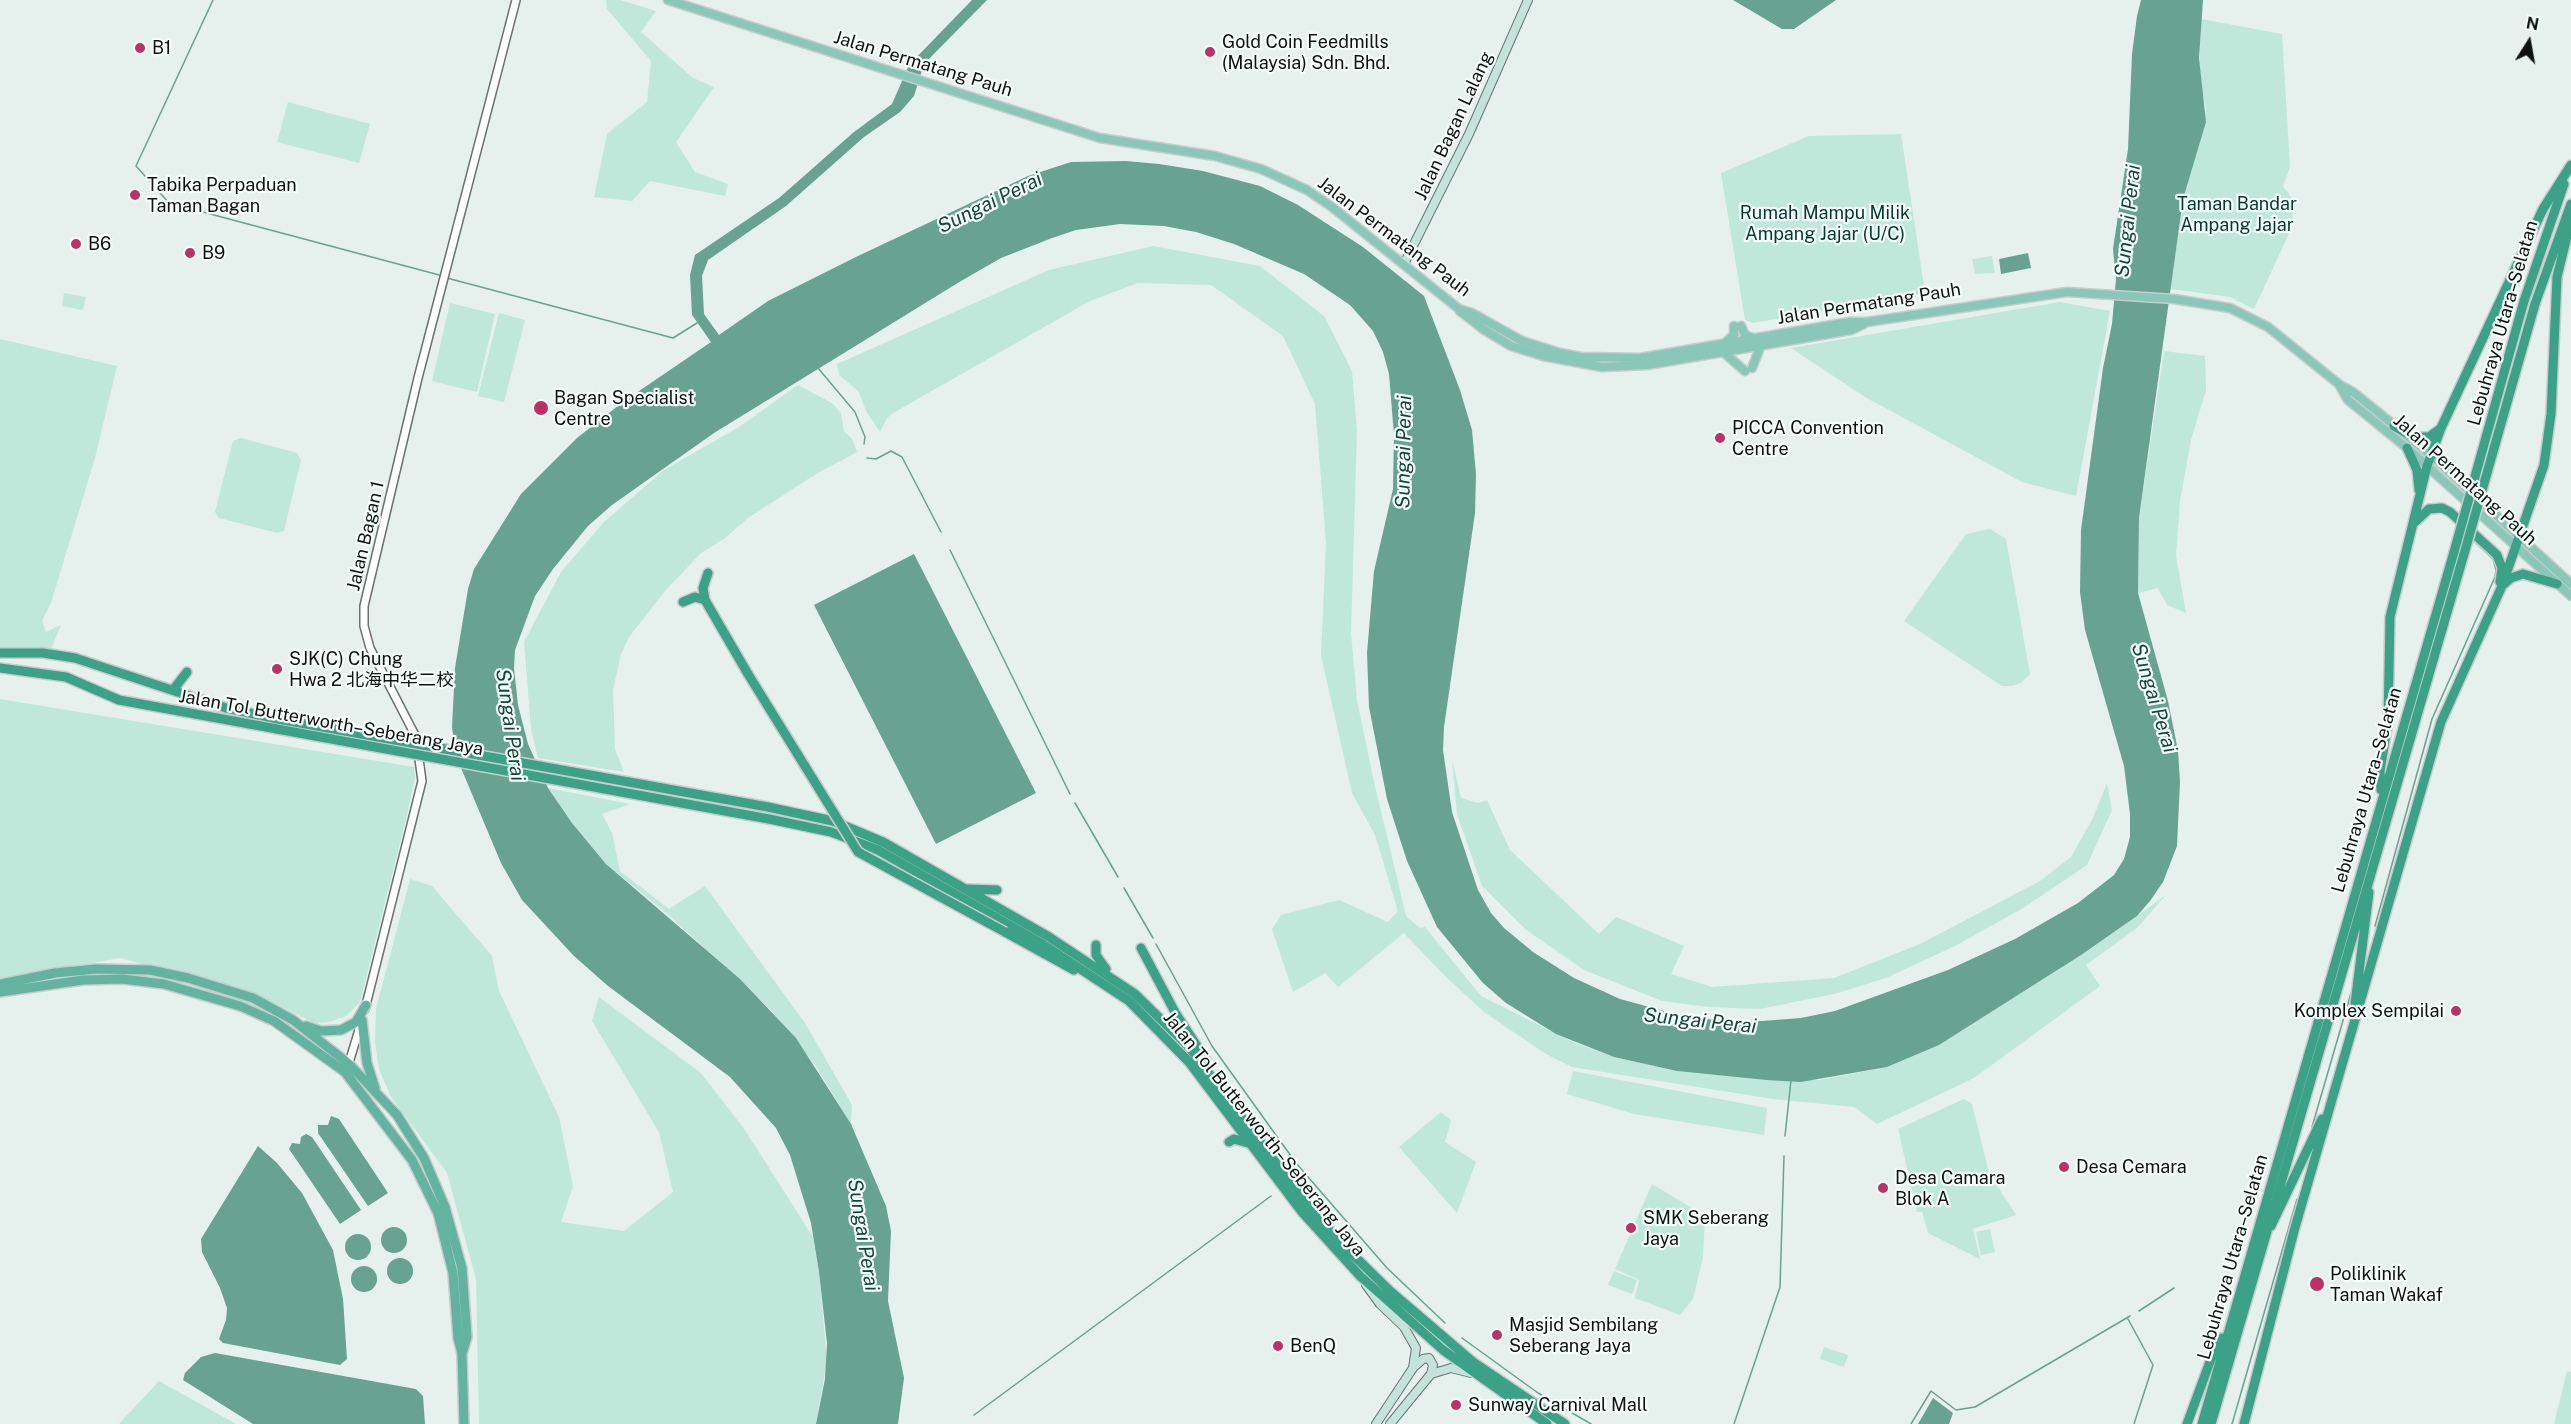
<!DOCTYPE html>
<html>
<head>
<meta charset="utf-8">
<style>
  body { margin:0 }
  #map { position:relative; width:2571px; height:1424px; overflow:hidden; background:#e6f0ec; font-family:"Public Sans",sans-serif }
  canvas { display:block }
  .north { position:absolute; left:2499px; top:12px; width:60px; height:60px; -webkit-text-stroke:4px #f4fdfa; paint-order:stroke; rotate:11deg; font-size:16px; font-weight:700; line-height:24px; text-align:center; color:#0e1110 }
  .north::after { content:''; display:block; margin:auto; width:21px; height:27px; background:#0e1110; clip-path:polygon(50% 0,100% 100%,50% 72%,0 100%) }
</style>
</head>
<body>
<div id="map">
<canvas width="2571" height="1424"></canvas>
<div class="north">N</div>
</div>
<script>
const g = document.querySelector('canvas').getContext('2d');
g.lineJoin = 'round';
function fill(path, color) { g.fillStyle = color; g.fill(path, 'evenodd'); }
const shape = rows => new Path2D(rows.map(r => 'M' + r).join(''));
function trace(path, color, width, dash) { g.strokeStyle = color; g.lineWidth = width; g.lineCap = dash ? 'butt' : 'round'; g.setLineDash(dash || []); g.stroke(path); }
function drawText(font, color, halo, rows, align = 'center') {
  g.font = font + ' "Public Sans","Noto Sans SC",sans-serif'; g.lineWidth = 4.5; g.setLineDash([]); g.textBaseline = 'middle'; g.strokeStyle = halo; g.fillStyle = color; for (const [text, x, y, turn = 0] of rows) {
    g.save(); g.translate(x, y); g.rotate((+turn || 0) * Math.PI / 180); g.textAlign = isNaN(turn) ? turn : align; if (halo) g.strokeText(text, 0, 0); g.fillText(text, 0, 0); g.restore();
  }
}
fill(shape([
  [606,0,620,0,656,11,641,32,693,78,714,87,676,142,695,172,728,184,725,196,650,181,632,201,594,197,607,134,647,102,651,61,607,9],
  [2201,19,2282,34,2290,167,2283,186,2294,201,2292,227,2254,309,2230,297,2170,289,2186,181,2206,110,2199,75],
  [288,102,370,124,359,163,277,142],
  [1901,134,1925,293,1753,323,1745,320,1721,173,1809,136],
  [1153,246,1260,266,1324,316,1352,371,1357,431,1351,633,1357,700,1374,782,1406,916,1420,928,1425,927,1481,996,1573,1042,1614,1057,1677,1071,1766,1080,1820,1080,1887,1067,1939,1045,2123,926,2166,895,2137,928,2086,965,2100,986,1974,1078,1877,1124,1854,1107,1773,1099,1572,1067,1546,1054,1484,1012,1442,973,1404,933,1338,987,1325,973,1293,992,1272,929,1281,915,1339,900,1388,922,1398,911,1375,835,1352,793,1321,655,1326,543,1315,404,1283,336,1211,285,1138,283,1090,301,893,413,887,418,880,432,866,411,859,392,839,375,837,364,1049,270],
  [1992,256,1995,273,1975,274,1972,259],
  [64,293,86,297,83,310,62,306],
  [2060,302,2110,311,2076,496,2022,482,1865,397,1791,348],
  [450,303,495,314,477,392,432,381],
  [499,313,525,320,504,402,478,396],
  [0,339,117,366,95,458,51,603,42,621,46,632,61,625,51,649,0,647],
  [2164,351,2205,356,2206,390,2191,440,2180,501,2176,556,2186,613,2167,605,2158,588,2138,593,2139,518],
  [798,385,832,403,841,413,844,431,852,439,857,452,816,474,748,518,724,539,701,553,665,591,629,637,621,654,613,690,615,749,624,772,538,758,531,729,524,642,561,572,604,522,664,470,739,427],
  [241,438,297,453,301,460,284,531,277,533,219,518,215,512,233,441],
  [1990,529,2006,539,2030,674,2021,683,2011,686,2002,686,1904,621,1966,534],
  [0,699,414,767,415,778,407,815,360,1002,346,1016,329,1022,314,1023,260,996,120,958,0,979],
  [1452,760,1461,798,1478,803,1487,800,1510,850,1599,934,1616,917,1684,946,1671,974,1712,987,1834,978,1920,944,2040,881,2071,857,2093,818,2107,783,2112,810,2087,865,2023,908,1955,946,1886,978,1834,994,1760,1009,1708,1007,1662,1001,1584,970,1525,929,1482,886,1457,814],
  [548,788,630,804,602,814,612,833,620,871,669,909,705,886,805,1023,852,1105,851,1124,815,1065,771,1010,671,917,606,864,572,823],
  [410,879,432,886,492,956,499,991,559,1117,573,1186,561,1222,624,1231,673,1192,659,1132,592,1021,599,997,701,1073,745,1130,813,1237,819,1272,827,1362,816,1424,479,1424,476,1279,447,1173,391,1097,379,1069,375,1042,376,1009],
  [1573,1071,1767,1108,1764,1135,1634,1114,1567,1094],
  [1964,1099,1972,1104,1989,1173,2016,1215,1973,1229,1980,1259,1928,1233,1922,1212,1917,1212,1898,1129],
  [1441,1112,1451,1120,1445,1142,1476,1162,1457,1213,1399,1147],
  [1652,1184,1705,1216,1703,1257,1693,1299,1680,1315,1635,1298,1639,1280,1615,1269],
  [1990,1229,1995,1252,1981,1255,1976,1232],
  [1614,1271,1637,1280,1632,1294,1608,1285],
  [1824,1347,1848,1355,1844,1367,1820,1359],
  [2567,1371,2571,1372,2571,1424,2554,1424],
  [159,1381,236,1424,119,1424]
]), '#bfe8da');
fill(shape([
  [972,0,987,0,924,64,914,96,900,112,864,137,786,206,708,260,702,276,704,314,719,335,768,301,858,256,1028,176,1071,162,1126,161,1159,164,1203,171,1260,186,1298,205,1363,247,1424,296,1460,390,1472,430,1476,474,1475,513,1444,727,1443,750,1452,812,1478,890,1491,913,1504,928,1533,952,1574,978,1620,999,1664,1011,1701,1019,1762,1021,1801,1018,1835,1011,1948,970,2015,939,2078,903,2114,875,2124,859,2130,837,2130,814,2124,766,2085,630,2080,592,2081,530,2103,368,2112,324,2116,279,2113,249,2128,149,2132,54,2137,16,2141,0,2203,0,2199,58,2206,122,2183,199,2139,518,2138,593,2168,701,2178,751,2180,782,2177,846,2163,882,2150,901,2137,916,2081,955,1939,1045,1887,1067,1801,1082,1766,1080,1677,1071,1614,1057,1556,1034,1506,1003,1483,983,1437,927,1407,861,1387,799,1369,707,1367,653,1374,571,1393,489,1394,435,1389,374,1383,352,1373,331,1350,305,1304,274,1234,244,1196,232,1164,226,1120,224,1076,230,1052,238,1001,258,961,281,714,433,612,505,588,526,553,569,535,596,515,650,514,668,518,705,528,744,548,788,572,823,606,864,740,979,796,1038,851,1124,886,1206,891,1231,888,1301,904,1378,898,1424,816,1424,825,1379,827,1343,819,1272,811,1223,790,1155,776,1128,730,1077,608,986,574,956,522,900,501,863,456,756,452,727,455,668,468,589,474,569,521,494,577,438,623,402,711,342,692,315,690,275,695,255,779,198,854,132,892,104,909,65],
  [1733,0,1836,0,1794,29,1782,29],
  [2028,253,2031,268,2001,274,1999,259],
  [914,554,1036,793,936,844,814,605],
  [331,1116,339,1119,388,1193,368,1206,318,1133,318,1125,328,1125],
  [306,1134,312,1137,361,1210,340,1224,289,1149,292,1143,300,1144,301,1137],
  [258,1146,277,1163,302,1193,333,1250,343,1299,347,1359,340,1365,223,1343,219,1339,226,1320,227,1308,220,1288,202,1252,201,1239],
  '381 1240a13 13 0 1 1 26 0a13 13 0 1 1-26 0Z',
  '345 1247a13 13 0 1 1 26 0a13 13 0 1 1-26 0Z',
  '387 1271a13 13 0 1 1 26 0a13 13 0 1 1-26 0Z',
  '351 1279a13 13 0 1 1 26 0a13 13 0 1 1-26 0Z',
  [215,1353,416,1389,423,1396,425,1424,253,1424,183,1380,185,1373,201,1357],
  [1933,1398,1953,1413,1949,1424,1918,1424]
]), '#68a291');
trace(shape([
  [213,0,136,166,169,203,443,276],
  [447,278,673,338,697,323],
  [818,368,855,412,865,437,864,444],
  [867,458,876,459,891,451,902,457,941,532],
  [950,550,1070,794],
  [1075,803,1118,877],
  [1124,888,1153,938],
  [2375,926,2432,719,2495,577,2496,570,2493,559,2475,542],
  [1156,944,1212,1046,1296,1163,1387,1268,1445,1323],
  [2312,1127,2351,993],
  [1785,1136,1791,1080],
  [1291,1168,1296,1164],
  [2139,1311,2174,1288],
  [2128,1319,2153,1365,2134,1424],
  [1462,1338,1538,1393,1591,1424],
  [974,1415,1271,1196],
  [1734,1424,1780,1287,1784,1156],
  [1911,1424,1931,1391,1956,1410,1975,1407,2130,1316],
  [2232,1424,2297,1199]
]), '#68a291', 1.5);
const tertiary = shape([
  [365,1009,422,781,416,737,370,648,364,626,364,606,418,378,516,0],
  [348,1066,361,1023]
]);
const secondary = shape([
  [1404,264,1469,134,1528,0],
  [1366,1285,1380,1304,1404,1327,1416,1348,1413,1368,1376,1424],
  [1415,1366,1423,1359,1429,1358,1433,1365,1431,1374],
  [1390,1424,1431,1374,1451,1368,1471,1373]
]);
const primary = shape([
  [668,0,1100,138,1215,156,1261,169,1307,190,1332,207,1459,309,1472,313,1522,341,1560,353,1581,357,1640,358,1850,322,1867,322,2067,292,2174,299,2230,308,2268,327,2340,385,2353,392,2431,455,2571,584],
  [1460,311,1483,329,1511,346,1543,356,1602,367,1647,365,1851,330,1864,324],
  [1741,326,1745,335,1755,339],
  [1726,342,1734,335,1734,326],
  [1722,351,1745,371],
  [1752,368,1761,345],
  [2340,386,2348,400,2407,448,2571,596]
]);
const trunk = shape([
  [0,984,55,973,96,969,150,970,188,978,253,998,293,1020,349,1064,397,1115,424,1158,445,1207,462,1268,467,1337,462,1354],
  [0,992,83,980,122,979,164,984,240,1006,274,1021,345,1072,412,1160,438,1213,453,1273,458,1338,462,1354,464,1424],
  [362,1020,367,1063,375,1088],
  [306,1026,321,1031,341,1030,356,1022,366,1005]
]);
const motorway = shape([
  [2524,301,2564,184],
  [2535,304,2571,204],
  [2394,426,2412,436,2422,437,2429,437,2440,429],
  [2407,448,2417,470,2419,490],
  [2415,522,2429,509,2442,508,2450,512,2497,555,2502,568,2500,582],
  [708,573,703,588,705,600,748,674],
  [2504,584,2511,578,2523,574,2557,584],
  [683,602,695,597,705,600],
  [0,653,43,653,75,658,226,708,278,719],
  [0,668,66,677,119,700,277,729],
  [173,690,187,672],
  [2381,790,2380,771,2388,722,2390,617,2427,466,2441,428,2543,209,2571,165],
  [768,807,833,821,883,842,1049,937,1135,994,1189,1047,1312,1211,1345,1247,1390,1291,1473,1362,1565,1424],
  [769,819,831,832,878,850,1044,945,1129,1001,1189,1062,1302,1212,1360,1276,1443,1350,1547,1424],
  [968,889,997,890],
  [1005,932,1074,970],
  [1096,945,1096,955,1106,969],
  [1141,948,1176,1014,1206,1060],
  [2355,1004,2369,892],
  [1229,1142,1234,1139,1248,1143],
  [2271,1226,2322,1119],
  [2187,1424,2211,1359,2222,1338],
  [2202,1424,2454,552],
  [2211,1424,2464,554],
  [2244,1424,2294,1231,2441,722,2502,586,2544,465,2551,414,2557,277,2571,220]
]);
trace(tertiary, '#69726f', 10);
trace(secondary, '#69726f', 10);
trace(primary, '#cacbca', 11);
trace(trunk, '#cacbca', 12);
trace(motorway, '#cacbca', 12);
trace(tertiary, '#fff', 7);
trace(secondary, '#c4e3db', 8);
trace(primary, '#89c7b8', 8);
trace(trunk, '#62b4a0', 9);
trace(motorway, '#3ba288', 9);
const motorwayBridge = shape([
  [2454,552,2524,301],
  [2464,554,2535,304],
  [748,674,858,852,1005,932],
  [278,719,768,807],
  [277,729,769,819]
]);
trace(motorwayBridge, '#cacbca', 12, []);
trace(motorwayBridge, '#3ba288', 9);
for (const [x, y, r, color] of [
  [140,48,6,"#bd3166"],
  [1210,52,6,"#bd3166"],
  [135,195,6,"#bd3166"],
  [76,244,6,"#bd3166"],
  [190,253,6,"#bd3166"],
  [541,408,8,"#bd3166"],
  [1720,438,6,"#bd3166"],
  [277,669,6,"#bd3166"],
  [2456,1011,6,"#bd3166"],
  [2064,1167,6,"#bd3166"],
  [1883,1188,6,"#bd3166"],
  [1631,1228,6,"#bd3166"],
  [2317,1284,8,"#bd3166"],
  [1497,1335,6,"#bd3166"],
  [1278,1346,6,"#bd3166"],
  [1456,1405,6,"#bd3166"]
]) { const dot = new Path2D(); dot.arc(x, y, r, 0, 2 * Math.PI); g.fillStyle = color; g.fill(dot); trace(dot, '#f4fdfa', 2); }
drawText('18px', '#0e1110', '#f4fdfa', [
  ["Gold Coin Feedmills",1222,42],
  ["(Malaysia) Sdn. Bhd.",1222,63],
  ["B1",152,48],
  ["Tabika Perpaduan",147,185],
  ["Taman Bagan",147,206],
  ["B6",88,244],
  ["B9",202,253],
  ["Bagan Specialist",554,398],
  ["Centre",554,419],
  ["PICCA Convention",1732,428],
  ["Centre",1732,449],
  ["SJK(C) Chung",289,659],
  ["Hwa 2 北海中华二校",289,680],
  ["Komplex Sempilai",2444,1011,"right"],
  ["Desa Cemara",2076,1167],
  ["Desa Camara",1895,1178],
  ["Blok A",1895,1199],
  ["SMK Seberang",1643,1218],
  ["Jaya",1643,1239],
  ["Poliklinik",2330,1274],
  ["Taman Wakaf",2330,1295],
  ["Masjid Sembilang",1509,1325],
  ["Seberang Jaya",1509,1346],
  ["BenQ",1290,1346],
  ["Sunway Carnival Mall",1468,1405]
], 'left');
drawText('18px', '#0e1110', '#f4fdfa', [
  ["Jalan Permatang Pauh",923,64,17],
  ["Jalan Bagan Lalang",1454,126,-65],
  ["Jalan Permatang Pauh",1394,237,37],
  ["Jalan Permatang Pauh",1869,304,-9],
  ["Lebuhraya Utara–Selatan",2503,323,-74],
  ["Jalan Permatang Pauh",2465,480,42],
  ["Jalan Bagan 1",366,536,-77],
  ["Jalan Tol Butterworth–Seberang Jaya",331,723,10],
  ["Lebuhraya Utara–Selatan",2367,790,-74],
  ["Jalan Tol Butterworth–Seberang Jaya",1264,1134,51],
  ["Lebuhraya Utara–Selatan",2233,1257,-74]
]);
drawText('18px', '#01392d', '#f4fdfa', [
  ["Taman Bandar",2237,204],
  ["Ampang Jajar",2237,225],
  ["Rumah Mampu Milik",1825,213],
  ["Ampang Jajar (U/C)",1825,234]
]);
drawText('italic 20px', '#134639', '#f4fdfa', [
  ["Sungai Perai",990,203,-26],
  ["Sungai Perai",2128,221,-84],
  ["Sungai Perai",1404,452,-89],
  ["Sungai Perai",2154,698,73],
  ["Sungai Perai",510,725,82],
  ["Sungai Perai",1700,1021,6],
  ["Sungai Perai",863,1235,81]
]);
</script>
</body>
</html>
